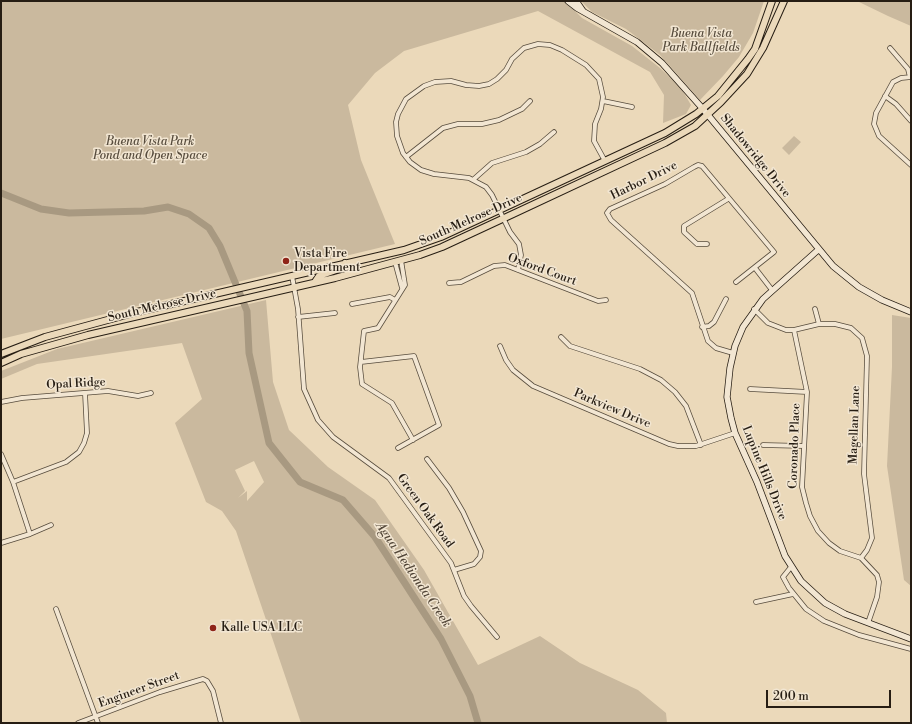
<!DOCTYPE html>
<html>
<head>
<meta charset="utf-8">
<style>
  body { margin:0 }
  #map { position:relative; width:912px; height:724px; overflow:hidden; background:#ebd9ba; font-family:"Libre Bodoni",serif }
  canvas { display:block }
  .frame { position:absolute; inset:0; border:2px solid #261d13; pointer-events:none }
  .scale { position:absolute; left:766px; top:690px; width:125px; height:18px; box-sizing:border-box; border:2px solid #261d13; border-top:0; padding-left:5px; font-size:12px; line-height:14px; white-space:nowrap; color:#261d13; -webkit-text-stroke:3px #f2e6d2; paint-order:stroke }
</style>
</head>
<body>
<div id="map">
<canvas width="912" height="724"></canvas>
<div class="frame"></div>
<div class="scale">200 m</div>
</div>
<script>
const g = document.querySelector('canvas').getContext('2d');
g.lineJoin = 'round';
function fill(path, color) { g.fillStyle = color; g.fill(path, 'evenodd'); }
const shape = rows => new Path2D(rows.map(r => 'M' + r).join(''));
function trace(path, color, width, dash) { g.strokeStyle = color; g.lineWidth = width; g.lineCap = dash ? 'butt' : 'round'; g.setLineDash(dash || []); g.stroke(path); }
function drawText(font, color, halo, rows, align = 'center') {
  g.font = font + ' "Libre Bodoni",serif'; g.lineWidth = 3; g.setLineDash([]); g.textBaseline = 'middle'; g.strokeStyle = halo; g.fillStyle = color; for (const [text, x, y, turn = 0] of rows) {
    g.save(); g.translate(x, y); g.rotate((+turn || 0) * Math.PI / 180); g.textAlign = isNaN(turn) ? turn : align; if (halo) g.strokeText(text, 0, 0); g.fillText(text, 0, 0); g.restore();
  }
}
fill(shape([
  [1,1,565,1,582,18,632,46,660,68,681,88,691,105,686,114,663,123,664,95,650,72,538,11,404,51,375,73,348,105,361,160,395,244,1,339],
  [581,1,764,1,753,33,739,57,723,76,700,100,660,55,626,29,592,12],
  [857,1,911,1,911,26,888,16],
  [794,136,801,142,789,155,782,148],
  [266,300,273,382,289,430,328,467,375,500,424,570,478,665,540,636,580,663,638,690,666,713,667,723,301,723,236,531,222,511,206,502,175,423,202,399,182,343,37,364,1,379,1,371,57,349],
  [254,461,264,482,247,501,247,491,238,498,245,491,235,470],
  [892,315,911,318,911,586,904,580,887,466,892,367]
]), '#cab99e');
trace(shape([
  [1,193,41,209,69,213,144,211,168,207,189,214,209,228,220,246,247,311,249,353,269,443,300,482,343,500,375,537,441,639,470,696,478,723]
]), '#a89981', 7);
const street = shape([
  [890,48,908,69,910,77],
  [911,77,901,78,893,82,876,113,874,124,879,136,911,165],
  [885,96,896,104,911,121],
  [603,101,632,107],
  [406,157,443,128,458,124,482,124,499,120,522,109,530,101],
  [474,179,492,163,526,152,540,144,554,132],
  [707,244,697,244,684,232,684,226,728,199],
  [401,260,405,285,378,328,364,331,360,367,362,384,392,403,413,440],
  [395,262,402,288],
  [755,268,772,290],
  [518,270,521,255,519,244,510,232,492,195,486,187,469,178,434,174,421,170,410,162,403,153,397,136,396,122,398,114,406,99,424,86,435,82,451,81,466,85,479,86,489,84,497,79,506,70,512,59,524,48,538,44,550,45,562,50,586,65,599,79,603,97,601,109,595,124,594,141,605,161],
  [292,276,298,309,304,389,318,420,333,437,389,478,451,563,464,596,471,606,497,637],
  [449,283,461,282,494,266,505,265,598,301,606,300],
  [352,304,390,297,395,300],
  [754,309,768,323,786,330,794,330,819,324,835,324,851,328,862,338,867,356,864,474,872,538,867,550,861,558],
  [815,309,819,324],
  [298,317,335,313],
  [702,327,709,326,714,322,726,299],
  [794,330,807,392,802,487,806,503,810,516,818,531,829,543,840,551,861,558,877,575,879,582,877,597,868,623],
  [561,337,570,346,640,369,661,380,675,392,686,406,701,445],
  [500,346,506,360,513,370,533,386,669,444,678,446,696,446,735,433],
  [733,353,716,348,708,341,692,293,611,220,607,213,610,209,665,184,694,167,698,165,702,166,774,252,736,282],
  [361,362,414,356,439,425,398,448],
  [750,389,807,392],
  [1,402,22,398,108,391,138,396,151,393],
  [763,445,804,446],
  [1,454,13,482,30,534],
  [427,459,449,488,463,512,481,551,480,557,474,564,454,570],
  [13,482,66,462,79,452,84,443,87,433,85,393],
  [1,543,30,534,51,525],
  [791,567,783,577,789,588,806,609,824,621,859,635,911,649],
  [756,602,793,594],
  [56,609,98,723],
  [78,723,160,692,203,679,207,681,213,691,221,723]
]);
const secondary = shape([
  [568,1,577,8,637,42,662,63,703,109,833,266,859,287,882,300,911,312],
  [576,1,583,11],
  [818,250,763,299,743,327,735,346,730,368,727,397,731,418,735,433,757,482,785,556,801,581,825,603,845,614,911,639]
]);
const primary = shape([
  [315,282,319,276,342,268,345,263],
  [1,354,45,337,137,312,404,250,441,237,665,133,696,114,718,96,748,59,755,49,772,1],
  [1,363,21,354,88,335,335,278,420,255,442,247,513,214,665,143,695,126,721,102,747,74,763,48,784,1]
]);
trace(street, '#574c3d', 5.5);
trace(secondary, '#261d13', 7);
trace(primary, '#261d13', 8);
trace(street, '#f2e6d2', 4);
trace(secondary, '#f2e6d2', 5.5);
trace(primary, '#ebd9ba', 6);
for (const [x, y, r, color] of [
  [286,261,4,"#8f2418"],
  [213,628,4,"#8f2418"]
]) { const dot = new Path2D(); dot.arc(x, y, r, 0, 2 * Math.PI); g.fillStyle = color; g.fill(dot); trace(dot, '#f2e6d2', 1.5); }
drawText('italic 12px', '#574c3d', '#f2e6d2', [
  ["Buena Vista",701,34],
  ["Park Ballfields",701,48],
  ["Buena Vista Park",150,142],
  ["Pond and Open Space",150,156]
]);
drawText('12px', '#261d13', '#f2e6d2', [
  ["Shadowridge Drive",755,156,51],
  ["Harbor Drive",644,181,-26],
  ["South Melrose Drive",471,220,-24],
  ["Oxford Court",542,270,20],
  ["South Melrose Drive",162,306,-13],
  ["Opal Ridge",76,384,-3],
  ["Parkview Drive",612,409,23],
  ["Magellan Lane",855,425,-88],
  ["Coronado Place",795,446,-88],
  ["Lupine Hills Drive",764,473,68],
  ["Green Oak Road",425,511,54],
  ["Engineer Street",139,690,-20]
]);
drawText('12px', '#261d13', '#f2e6d2', [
  ["Vista Fire",294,254],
  ["Department",294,268],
  ["Kalle USA LLC",221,628]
], 'left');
drawText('italic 13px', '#54483a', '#f2e6d2', [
  ["Agua Hedionda Creek",413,575,56]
]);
</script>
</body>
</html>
